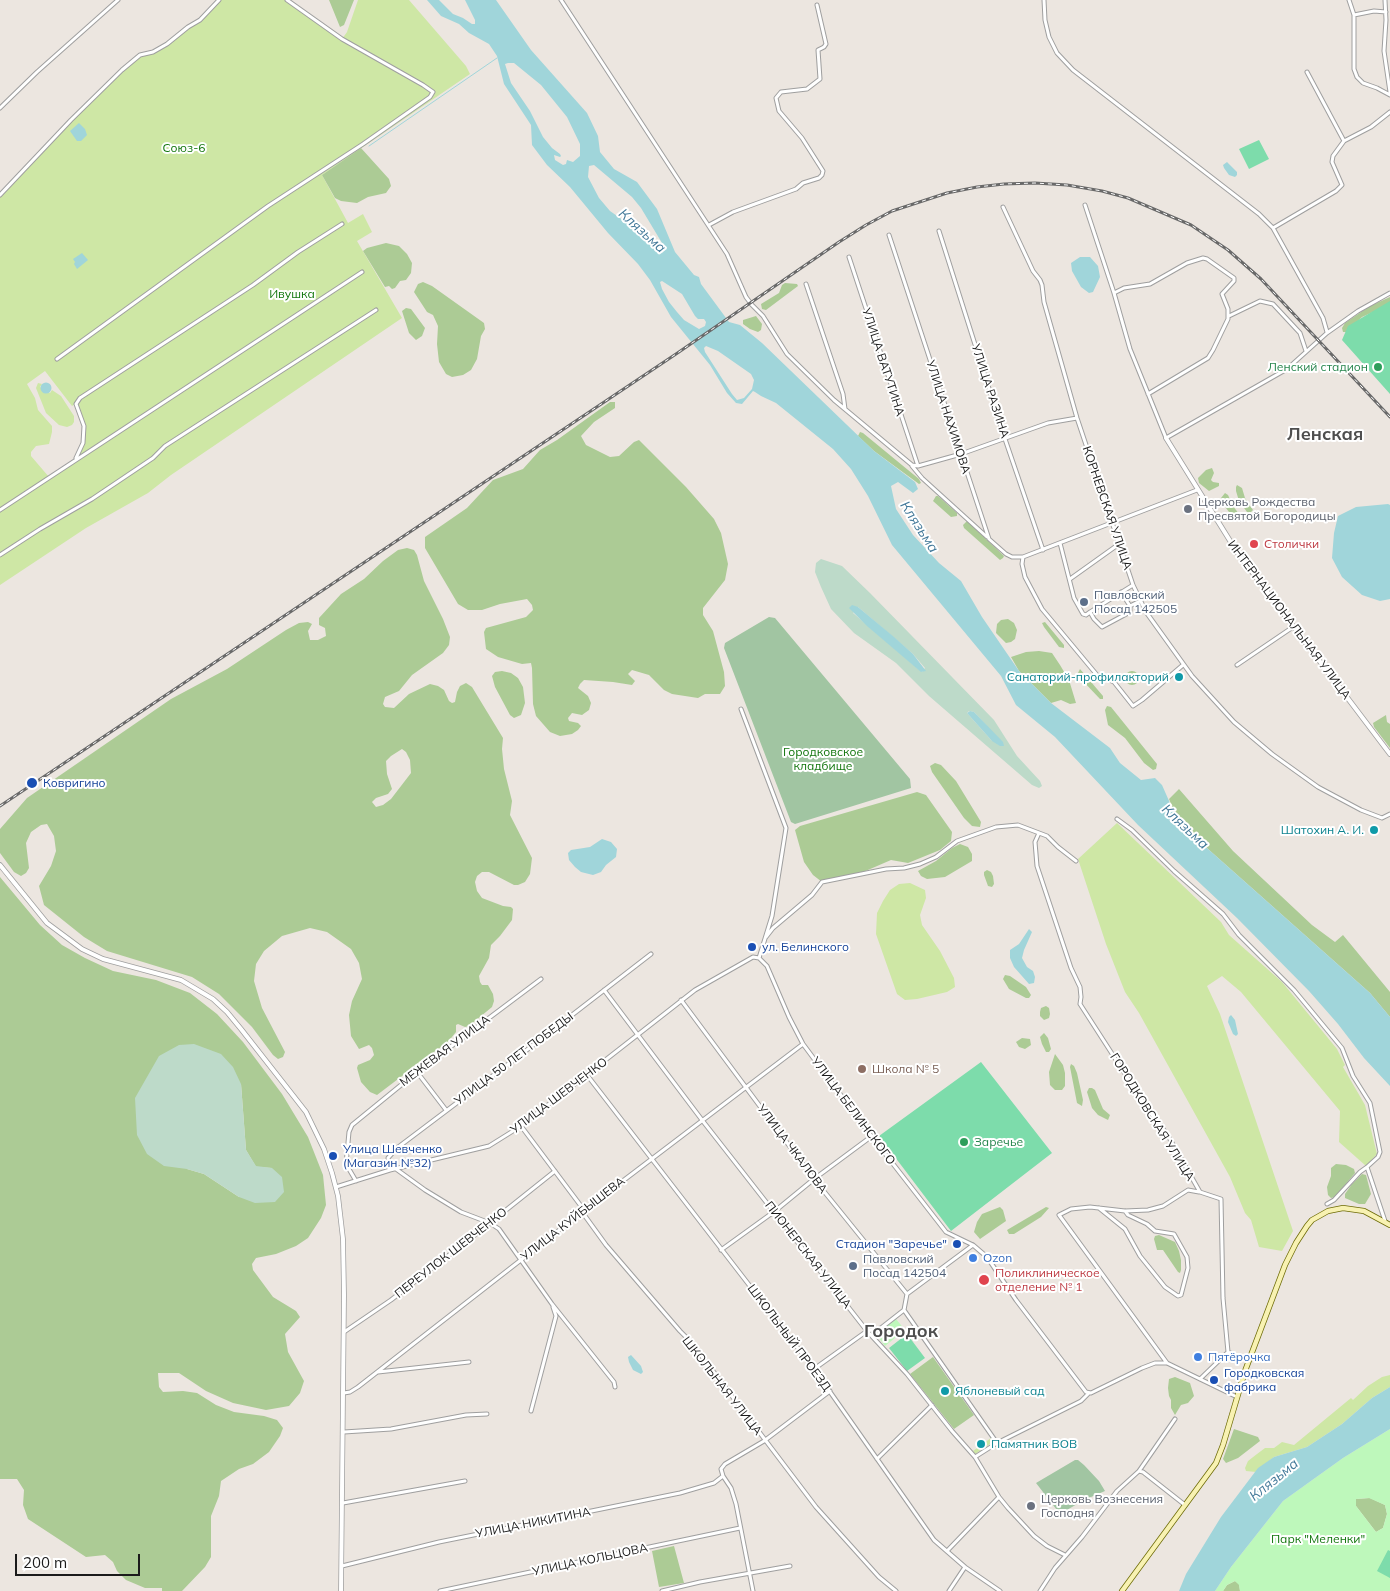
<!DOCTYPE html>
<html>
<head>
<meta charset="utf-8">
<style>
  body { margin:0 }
  #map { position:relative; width:1390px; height:1591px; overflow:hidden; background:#ece6e0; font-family:Mulish,sans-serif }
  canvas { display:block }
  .scale { position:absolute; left:15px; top:1554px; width:125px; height:22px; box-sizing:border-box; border:2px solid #1b1b1b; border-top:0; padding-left:6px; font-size:15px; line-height:18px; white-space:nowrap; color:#1b1b1b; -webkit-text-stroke:4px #fff; paint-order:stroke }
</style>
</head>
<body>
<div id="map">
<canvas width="1390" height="1591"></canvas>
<div class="scale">200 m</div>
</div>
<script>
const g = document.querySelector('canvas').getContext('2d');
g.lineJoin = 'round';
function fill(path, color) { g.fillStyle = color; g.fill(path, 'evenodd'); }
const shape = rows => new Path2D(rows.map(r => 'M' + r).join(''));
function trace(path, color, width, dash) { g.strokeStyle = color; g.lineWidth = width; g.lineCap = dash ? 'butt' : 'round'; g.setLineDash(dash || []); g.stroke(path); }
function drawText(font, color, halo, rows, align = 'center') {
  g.font = font + ' Mulish,sans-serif'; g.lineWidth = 4; g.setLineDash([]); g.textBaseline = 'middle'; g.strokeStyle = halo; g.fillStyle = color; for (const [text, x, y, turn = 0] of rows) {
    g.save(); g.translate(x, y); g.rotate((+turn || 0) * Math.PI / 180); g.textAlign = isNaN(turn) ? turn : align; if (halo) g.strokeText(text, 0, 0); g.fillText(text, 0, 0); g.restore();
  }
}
fill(shape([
  [219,0,287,0,342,39,347,32,358,0,409,0,466,66,470,74,322,175,348,223,363,214,372,232,357,241,402,318,171,475,148,493,86,528,0,585,0,195,71,120,140,55,153,52,200,20],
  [45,371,72,406,75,404,84,426,83,443,75,460,49,477,31,456,31,452,36,446,49,444,52,432,52,426,38,410,35,398,27,384],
  [38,383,42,384,40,387,50,393,52,390,61,396,74,416,74,422,72,425,67,427,59,425,46,413,36,388],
  [1117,823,1221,922,1229,935,1282,982,1337,1049,1345,1065,1343,1067,1365,1105,1377,1154,1366,1166,1339,1142,1340,1111,1241,992,1222,976,1207,986,1220,1014,1293,1231,1282,1251,1259,1247,1251,1220,1245,1213,1230,1177,1139,1013,1125,992,1106,944,1078,859],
  [910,883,925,890,926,898,920,915,922,925,940,951,954,978,955,987,947,992,917,999,905,1000,897,994,876,934,877,913,883,901,890,890,899,884],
  [1390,1375,1390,1387,1372,1398,1342,1424,1307,1447,1274,1457,1256,1472,1246,1471,1245,1468,1248,1461,1257,1454,1265,1448,1274,1448,1282,1442,1294,1445,1351,1398,1353,1400,1368,1386,1382,1377],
  [991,1438,993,1442,975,1454,973,1451]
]), '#cee7a5');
fill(shape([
  [329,0,354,0,344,25,340,27],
  [361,148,389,179,391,186,386,193,368,197,357,203,341,201,335,198,322,175],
  [386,243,399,246,407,254,412,263,411,273,406,280,400,281,395,288,392,289,389,286,385,287,363,251,367,248],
  [423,282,432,286,484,323,485,329,481,336,477,359,471,370,463,375,452,377,446,374,439,362,437,344,438,326,433,315,427,312,414,292,418,284],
  [785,283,797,284,798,286,766,310,762,309,761,304,779,293,782,285],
  [1390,297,1390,309,1375,311,1362,317,1346,332,1343,332,1342,328,1345,323,1370,306],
  [406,308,411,309,425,328,422,336,416,340,409,333,402,311],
  [756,316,762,324,761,330,758,332,750,329,743,324,743,320],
  [610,402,615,402,615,408,594,422,581,436,586,445,610,457,619,456,634,442,639,440,686,487,714,519,721,533,728,564,725,580,703,608,703,615,713,631,724,672,725,686,720,694,705,694,698,698,672,694,664,690,649,675,632,670,628,674,635,681,632,685,613,682,584,680,580,684,578,688,588,696,591,703,589,710,582,715,572,713,568,718,569,721,578,723,581,726,578,730,572,734,560,736,550,732,536,716,533,704,532,668,531,663,522,664,498,657,486,649,484,632,486,628,526,617,533,610,532,605,527,599,500,604,482,610,468,610,458,604,425,548,425,537,467,508,493,480,523,469,540,450,557,440],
  [860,432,863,433,919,479,921,483,919,484,874,451,858,436],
  [1212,468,1214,473,1211,480,1213,482,1219,483,1219,486,1209,491,1199,483,1198,478,1206,470],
  [1237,485,1242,488,1245,498,1253,510,1250,513,1247,512,1239,501,1236,491,1236,487],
  [1225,493,1228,495,1233,506,1239,514,1239,518,1232,516,1223,504,1221,498],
  [936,496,938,496,957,513,957,516,951,517,933,501],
  [967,521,1004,556,1003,558,1000,560,964,528,963,525],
  [407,548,414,550,417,555,424,581,443,619,450,637,449,645,443,653,412,675,399,691,385,697,383,704,385,707,394,708,409,694,430,684,438,686,444,690,449,701,452,703,455,702,457,692,460,686,466,683,472,687,503,738,502,749,504,769,512,801,510,815,532,858,530,874,525,882,518,885,514,885,489,872,482,872,477,876,475,882,477,891,482,898,503,906,511,907,513,909,512,920,500,936,491,945,489,958,479,976,480,982,482,985,488,985,493,994,494,1001,492,1007,469,1026,465,1027,458,1024,456,1025,456,1032,447,1043,412,1067,406,1073,377,1095,370,1092,361,1082,357,1068,358,1065,370,1060,374,1055,372,1048,369,1045,359,1049,351,1036,349,1015,352,1001,362,979,359,963,351,949,327,932,310,928,282,936,264,951,256,964,254,981,262,1008,285,1052,283,1057,278,1059,273,1055,252,1027,219,994,192,977,107,951,84,937,44,905,39,886,51,866,56,851,54,836,47,824,41,825,31,832,26,843,29,868,26,873,21,876,14,872,0,853,0,829,27,798,171,699,227,669,286,630,299,623,308,622,312,624,308,631,310,640,318,640,326,636,325,628,319,625,319,618,341,594,364,579,383,561,398,550],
  [402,749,406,752,410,760,411,773,391,799,383,805,376,807,372,802,376,798,388,794,392,789,387,774,386,761,391,756],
  [1008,619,1014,623,1017,630,1015,639,1011,642,1006,643,996,633,997,624,1001,620],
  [1045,622,1064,645,1064,648,1059,647,1044,627,1042,623],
  [1039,651,1052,653,1060,665,1069,680,1076,703,1070,704,1061,700,1051,703,1019,671,1011,657,1026,652],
  [1080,669,1103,696,1103,699,1100,699,1081,679,1078,673],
  [502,671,511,673,518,678,523,687,525,703,521,715,514,718,510,715,495,687,492,676,495,672],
  '1125 678a7 7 0 1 1 14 0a7 7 0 1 1-14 0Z',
  [1107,706,1111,707,1157,764,1156,769,1153,770,1144,763,1125,738,1108,725,1105,710],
  [1386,715,1387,722,1390,724,1390,748,1374,727,1373,723],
  [935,763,941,765,956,781,981,822,980,827,972,826,964,818,932,772,930,766],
  [1179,789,1233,851,1312,925,1335,942,1343,935,1390,992,1390,1017,1370,993,1208,849,1177,818,1169,799],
  [917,792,926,795,952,832,951,841,940,850,908,863,891,860,854,876,822,882,813,875,804,862,795,830,800,826],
  [960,844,968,847,972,854,972,861,945,877,927,879,921,876,918,871,936,861,952,848],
  [987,870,991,872,993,876,994,884,992,887,988,886,984,875,984,872],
  [0,877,40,925,62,945,85,958,113,971,156,980,190,993,217,1014,243,1042,282,1094,308,1137,323,1175,326,1205,321,1218,308,1238,296,1246,276,1254,256,1258,252,1264,253,1270,273,1297,296,1311,300,1317,285,1334,288,1352,304,1381,300,1393,289,1406,266,1410,233,1403,206,1391,179,1373,158,1373,159,1387,163,1392,183,1391,197,1393,216,1405,234,1412,264,1416,277,1420,283,1428,280,1436,269,1452,253,1464,239,1469,221,1481,219,1496,211,1516,211,1557,205,1567,182,1591,162,1591,162,1588,145,1588,126,1580,117,1571,113,1562,105,1555,86,1557,28,1519,23,1505,24,1490,17,1479,0,1479],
  [241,1084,246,1150,256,1167,272,1168,239,1197,204,1174,187,1169],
  [1005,975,1010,976,1026,987,1031,995,1029,998,1026,998,1009,989,1003,979],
  [1046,1006,1049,1008,1050,1014,1049,1018,1044,1020,1040,1016,1040,1012,1041,1008],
  [1044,1033,1048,1038,1051,1049,1049,1052,1046,1052,1042,1044,1040,1037],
  [1022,1038,1030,1039,1031,1045,1025,1049,1019,1047,1016,1042],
  [1055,1054,1063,1065,1065,1073,1065,1086,1062,1090,1055,1090,1050,1085,1049,1072],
  [1071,1064,1074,1066,1077,1073,1083,1100,1082,1106,1077,1103,1070,1067],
  [1089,1088,1092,1088,1095,1090,1103,1109,1110,1115,1108,1120,1098,1115,1092,1108,1087,1092],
  [1336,1164,1346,1165,1354,1169,1355,1173,1335,1197,1331,1198,1328,1195,1327,1187,1331,1176,1331,1168],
  [1362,1174,1366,1175,1371,1194,1365,1204,1359,1204,1345,1198,1345,1194,1352,1184],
  [1000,1207,1003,1210,1006,1221,980,1239,974,1232,977,1222,982,1214],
  [1046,1207,1049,1208,1041,1217,1014,1234,1009,1234,1007,1230],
  [1159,1235,1175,1242,1179,1251,1181,1260,1181,1270,1180,1273,1178,1272,1163,1250,1157,1250,1154,1239,1155,1236],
  [933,1357,974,1415,954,1429,910,1374],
  [1175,1377,1190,1383,1194,1396,1188,1403,1181,1405,1175,1415,1171,1408,1171,1400,1169,1396,1168,1388,1169,1379],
  [1234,1429,1258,1437,1260,1441,1238,1458,1226,1463,1223,1459],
  [1370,1498,1385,1505,1387,1514,1383,1528,1376,1532,1356,1506,1356,1499],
  [674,1546,684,1583,659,1587,652,1551],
  [1235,1581,1239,1584,1240,1591,1223,1591,1227,1585]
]), '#accb95');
fill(shape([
  [821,559,842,566,870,593,994,720,1017,756,1040,781,1042,786,1039,788,1032,785,929,696,896,663,854,633,831,609,821,587,815,572,816,563],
  [858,607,913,654,925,668,922,672,853,613],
  [969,711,974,712,986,725,992,741,967,713],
  [194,1044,221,1054,233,1067,241,1084,246,1150,256,1166,272,1168,282,1177,284,1192,275,1202,255,1203,239,1197,204,1174,187,1169,164,1166,147,1154,137,1135,135,1098,159,1056,179,1045]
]), '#bddac9');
fill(shape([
  [769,617,775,618,910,779,911,788,795,824,791,822,724,648,725,643],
  [1075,1460,1078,1460,1084,1465,1099,1481,1105,1491,1084,1500,1060,1514,1036,1483]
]), '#a1c5a2');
fill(shape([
  [896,1319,905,1330,885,1346,876,1334],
  [1390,1429,1390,1591,1240,1591,1239,1585,1235,1581,1227,1585,1223,1591,1215,1591,1231,1567,1283,1501,1343,1458],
  [1369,1498,1385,1505,1387,1514,1383,1528,1376,1532,1356,1506,1356,1499]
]), '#bef8bb');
fill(shape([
  [1259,140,1269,159,1249,169,1239,149],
  [1390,301,1390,394,1342,340,1348,326],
  [981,1062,1052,1153,951,1231,879,1136],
  [907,1334,925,1358,907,1371,889,1348],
  [1388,1550,1390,1551,1390,1578,1377,1571]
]), '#7ddcab');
fill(shape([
  [427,0,439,0,453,14,463,18,472,24,475,24,475,20,465,0,496,0,531,50,587,113,598,136,600,152,614,169,637,182,657,209,675,252,694,275,699,277,701,284,729,322,740,325,762,343,874,451,915,482,918,489,913,493,898,482,891,486,896,509,913,535,939,563,961,581,982,617,1019,671,1051,703,1110,748,1120,763,1141,780,1155,778,1162,785,1177,819,1208,849,1370,993,1390,1017,1390,1086,1364,1058,1338,1024,1309,991,1237,918,1138,825,1055,737,1016,705,1001,676,892,545,868,496,851,469,833,449,776,403,761,396,755,392,753,391,742,404,736,403,727,393,710,365,671,317,650,280,638,264,608,233,570,187,547,165,532,145,531,125,504,84,497,56,489,44,469,33,459,24,441,16],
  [508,63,514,63,541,85,567,117,580,144,580,156,573,162,567,160,566,164,563,165,555,160,554,155,560,157,561,156,560,154,552,148,543,137,530,111,511,83,505,64],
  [594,165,632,197,641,208,662,243,664,250,662,253,647,237,610,211,599,198,588,177,589,166],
  [662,281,682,294,695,316,698,319,704,319,706,322,705,326,699,329,684,320,677,312,669,302,662,289,660,282],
  [706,346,718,351,751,374,754,380,752,389,744,398,737,400,732,394,705,352,704,348],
  [79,123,85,129,87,135,81,141,77,141,70,131],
  [1227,162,1237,172,1237,175,1235,177,1229,175,1224,168,1223,165],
  [82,253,88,260,77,269,74,264,75,262,73,259],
  [1080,257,1090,257,1098,266,1100,277,1093,292,1089,293,1081,287,1072,271,1071,263],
  '40.5 388a5.5 5.5 0 1 1 11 0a5.5 5.5 0 1 1-11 0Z',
  [1388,504,1390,505,1390,599,1380,601,1362,595,1342,577,1332,558,1334,533,1338,516,1356,507],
  [852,605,858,607,894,637,913,654,926,671,921,672,867,626,849,608],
  [970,711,974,712,1003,742,1004,746,1000,746,992,741,967,713],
  [602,839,611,842,617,849,616,857,606,865,601,872,593,875,581,872,575,867,569,860,568,853,571,850,590,847],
  [1029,929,1032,932,1024,950,1022,958,1027,967,1033,971,1035,977,1034,983,1029,984,1014,967,1010,958,1010,950,1019,944],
  [1231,1015,1235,1020,1238,1034,1236,1036,1233,1034,1228,1022,1229,1017],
  [631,1355,641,1366,643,1372,641,1374,633,1370,629,1362,628,1357],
  [1390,1387,1390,1429,1343,1458,1283,1501,1231,1567,1215,1591,1179,1591,1186,1574,1221,1517,1258,1468,1274,1457,1307,1447,1342,1424,1372,1398]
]), '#a0d5da');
trace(shape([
  [369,146,497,58]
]), '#a0d5da', 1);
const minor = shape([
  [561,0,727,254,746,297,752,305,763,316,787,354,834,400,912,465,918,466,961,454,1048,423,1077,418],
  [1044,0,1045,20,1049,37,1057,53,1073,70,1259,214,1273,228,1323,318,1327,332],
  [1349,0,1354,15,1354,69,1357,77,1363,83,1377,88,1390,95],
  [1385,0,1386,20,1384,51,1390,92],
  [1354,15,1374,11,1386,12],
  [1307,72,1344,141],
  [0,108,37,72,118,0],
  [0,195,71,120,122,70,140,55,153,52,167,44,188,27,200,20,219,0],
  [1085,205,1114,293,1130,349,1166,438,1287,369,1327,333,1358,311,1390,293],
  [1003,207,1033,271,1040,280,1042,285,1044,302,1077,418,1133,585,1146,612,1192,676,1234,722,1272,754,1318,787,1361,810,1382,818,1390,814],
  [709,225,733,212,796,189,803,183,819,178,822,175,823,171,802,138,779,111,776,98,781,92,807,89,820,79,818,50,824,47,826,44,817,5],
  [1273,228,1336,191,1342,185,1332,162,1333,156,1344,141,1371,127,1390,112],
  [939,231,1005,439,1043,550],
  [889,235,989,539,1006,554,1012,557,1023,557,1197,490],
  [849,257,918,466],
  [806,284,843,394,845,409],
  [1114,293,1124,288,1150,284,1187,263,1203,258,1207,259,1234,278,1234,281,1222,294,1228,309,1228,319,1213,350,1208,358,1148,394],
  [1229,316,1260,301,1273,304,1300,333,1306,351],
  [57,359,268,206,363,144,430,97,433,92,423,85,342,39,287,0],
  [76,458,83,443,84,426,76,404,80,398,253,285,298,252,342,224],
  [912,466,922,478,987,537],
  [0,510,362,272],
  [1060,543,1074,598,1083,614,1086,615,1090,612,1133,585],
  [0,555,40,529,92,499,153,458,165,446,376,310],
  [1023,557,1022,564,1025,577,1042,609,1097,675,1114,682,1133,706,1142,700,1183,665],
  [1070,579,1119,544],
  [1130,606,1140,601],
  [1090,612,1094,619,1102,627,1130,612,1130,606,1121,592],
  [1237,665,1293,627],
  [741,709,786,828,772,916,759,958],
  [1117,819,1132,830,1174,871,1223,914,1239,935,1294,990,1342,1048,1353,1076,1370,1103,1380,1152,1378,1157,1367,1167,1385,1221],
  [1039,833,1035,842,1037,866,1071,968,1080,987,1081,997,1080,1004,1149,1111,1167,1134,1200,1192,1221,1199,1223,1298,1228,1352,1200,1379],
  [766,937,773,928,812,895,822,882,886,869,904,868,920,864,936,857,957,841,996,827,1018,825,1047,836,1058,847,1076,861],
  [759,958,767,966,789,1017,803,1044,869,1133,946,1232,973,1245,987,1257,1016,1300,1086,1392,1091,1393,1142,1368,1155,1363,1167,1363,1237,1397],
  [604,990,702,1120,867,1331,907,1374,952,1431,975,1457,999,1497,1008,1508,1034,1536,1047,1546,1065,1555],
  [681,1000,814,1179,907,1294],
  [417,1072,446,1110],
  [587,1075,814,1369,934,1540,965,1567,1000,1591],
  [521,1126,584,1210,585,1216,606,1245,680,1331,691,1342,816,1507,879,1577,896,1591],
  [396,1169,425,1190,461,1212,490,1223,499,1229,552,1304,614,1382,615,1387],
  [390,1170,388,1158,397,1148,519,1056,651,954],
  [356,1181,346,1164,349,1132,352,1125,417,1072,541,979],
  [336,1187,390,1170,489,1146,521,1126,695,990,753,957,759,958],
  [1327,1204,1334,1200,1360,1172,1367,1167],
  [1099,1208,1125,1229,1140,1256,1165,1287,1178,1296,1181,1295,1188,1268,1187,1257,1174,1234,1155,1231,1147,1224,1128,1215,1125,1211],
  [973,1245,907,1294,904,1310,997,1443],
  [721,1250,775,1211,814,1179,872,1136],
  [344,1332,391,1300,471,1238,555,1171],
  [1228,1352,1248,1361],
  [1167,1363,1059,1215,1071,1209,1090,1207,1125,1211,1148,1210,1163,1206,1188,1190,1199,1192],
  [814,1369,867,1331,881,1328,904,1310],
  [378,1372,469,1362],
  [344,1393,350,1392,358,1387,603,1196,803,1044],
  [531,1411,556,1316,553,1307],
  [344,1432,391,1429,466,1415,487,1414],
  [975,1457,997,1443,1081,1401,1088,1394],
  [877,1459,932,1405],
  [1139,1471,1175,1419],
  [343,1503,465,1481],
  [947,1551,999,1497],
  [342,1566,439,1542,680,1493,714,1483,723,1476],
  [440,1591,740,1528],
  [662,1591,700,1582,790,1566],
  [753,1591,736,1504,731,1488,723,1476,721,1469,725,1464,764,1441,830,1391],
  [949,1591,965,1567],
  [1040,1591,1055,1568,1082,1537,1117,1491,1139,1471,1143,1472,1185,1505]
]);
const tertiary = shape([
  [1166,438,1237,552,1390,754],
  [0,865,47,923,82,949,103,959,181,980,213,999,227,1012,241,1029,306,1112,324,1149,332,1173,338,1196,343,1239,344,1295,341,1591]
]);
const secondary = shape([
  [1122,1591,1216,1463,1223,1445,1245,1371,1285,1265,1296,1243,1307,1226,1312,1220,1328,1211,1343,1208,1364,1211,1390,1225]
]);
trace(minor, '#9f9f9f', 5);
trace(tertiary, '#9f9f9f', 5.5);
trace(secondary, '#6d6b06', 6);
trace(minor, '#fff', 3);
trace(tertiary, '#fff', 4);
trace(secondary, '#f8f2b2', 4.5);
const rail = shape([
  [0,806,676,354,839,242,866,225,892,211,947,193,977,187,1004,184,1035,183,1067,185,1102,191,1128,198,1191,225,1228,250,1261,279,1390,417]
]);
trace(rail, '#696969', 3);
trace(rail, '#fff', 1, [4]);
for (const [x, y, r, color] of [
  [1378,367,5,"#2e9e5b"],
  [1188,509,5,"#6b7280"],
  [1254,544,5,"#e0444e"],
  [1084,602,5,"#5c6f8a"],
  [1179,677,5,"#0f9aa8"],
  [32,783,6,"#1a4fb4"],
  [1374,830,5,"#0f9aa8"],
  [752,947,5,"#1a4fb4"],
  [862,1069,5,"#8d6e63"],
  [964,1142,5,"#2e9e5b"],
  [333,1156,5,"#1a4fb4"],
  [957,1244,5,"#1a4fb4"],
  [973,1258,5,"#3f7fe0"],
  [853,1266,5,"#5c6f8a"],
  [984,1280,6,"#e0444e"],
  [1198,1357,5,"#3f7fe0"],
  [1214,1380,5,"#1a4fb4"],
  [945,1391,5,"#0f9aa8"],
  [981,1444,5,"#0f9aa8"],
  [1031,1506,5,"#6b7280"]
]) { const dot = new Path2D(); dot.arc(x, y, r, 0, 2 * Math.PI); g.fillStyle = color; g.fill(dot); trace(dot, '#fff', 2); }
drawText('12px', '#11750c', '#fff', [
  ["Союз-6",184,148],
  ["Ивушка",292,294],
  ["Городковское",823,752],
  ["кладбище",823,766],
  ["Парк \"Меленки\"",1318,1539]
]);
drawText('12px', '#1b1b1b', '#fff', [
  ["УЛИЦА ВАТУТИНА",883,362,72],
  ["УЛИЦА РАЗИНА",990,391,72],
  ["УЛИЦА НАХИМОВА",948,417,72],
  ["КОРНЕВСКАЯ УЛИЦА",1107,508,71],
  ["ИНТЕРНАЦИОНАЛЬНАЯ УЛИЦА",1289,620,53],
  ["МЕЖЕВАЯ УЛИЦА",445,1051,-37],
  ["УЛИЦА 50 ЛЕТ ПОБЕДЫ",514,1059,-37],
  ["УЛИЦА ШЕВЧЕНКО",559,1096,-37],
  ["УЛИЦА БЕЛИНСКОГО",853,1111,53],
  ["ГОРОДКОВСКАЯ УЛИЦА",1152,1117,58],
  ["УЛИЦА ЧКАЛОВА",792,1149,53],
  ["УЛИЦА КУЙБЫШЕВА",573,1219,-38],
  ["ПЕРЕУЛОК ШЕВЧЕНКО",451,1253,-38],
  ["ПИОНЕРСКАЯ УЛИЦА",808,1255,52],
  ["ШКОЛЬНЫЙ ПРОЕЗД",789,1338,53],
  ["ШКОЛЬНАЯ УЛИЦА",722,1386,52],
  ["УЛИЦА НИКИТИНА",533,1523,-11],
  ["УЛИЦА КОЛЬЦОВА",590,1560,-12]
]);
drawText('12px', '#27864d', '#fff', [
  ["Ленский стадион",1368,367],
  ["Заречье",974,1142,"left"]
], 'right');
drawText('12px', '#5b616d', '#fff', [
  ["Церковь Рождества",1198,502],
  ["Пресвятой Богородицы",1198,516],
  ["Церковь Вознесения",1041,1499],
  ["Господня",1041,1513]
], 'left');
drawText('12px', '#be3a42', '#fff', [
  ["Столички",1264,544],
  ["Поликлиническое",995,1273],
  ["отделение № 1",995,1287]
], 'left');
drawText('12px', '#4e5e75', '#fff', [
  ["Павловский",1094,595],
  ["Посад 142505",1094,609],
  ["Павловский",863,1259],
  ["Посад 142504",863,1273]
], 'left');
drawText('12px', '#0d838f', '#fff', [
  ["Санаторий-профилакторий",1169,677],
  ["Шатохин А. И.",1364,830],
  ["Яблоневый сад",955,1391,"left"],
  ["Памятник ВОВ",991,1444,"left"]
], 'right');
drawText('12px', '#164399', '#fff', [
  ["Ковригино",43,783],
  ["ул. Белинского",762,947],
  ["Улица Шевченко",343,1149],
  ["(Магазин №32)",343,1163],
  ["Стадион \"Заречье\"",947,1244,"right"],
  ["Городковская",1224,1373],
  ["фабрика",1224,1387]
], 'left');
drawText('12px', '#785e54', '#fff', [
  ["Школа № 5",872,1069]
], 'left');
drawText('12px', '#366cbe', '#fff', [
  ["Ozon",983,1258],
  ["Пятёрочка",1208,1357]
], 'left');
drawText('italic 14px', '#437999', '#fff', [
  ["Клязьма",642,231,42],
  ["Клязьма",919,527,57],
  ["Клязьма",1185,827,43],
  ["Клязьма",1274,1480,-39]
]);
drawText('bold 18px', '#4e4e4e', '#fff', [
  ["Ленская",1325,435],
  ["Городок",901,1332]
]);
</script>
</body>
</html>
